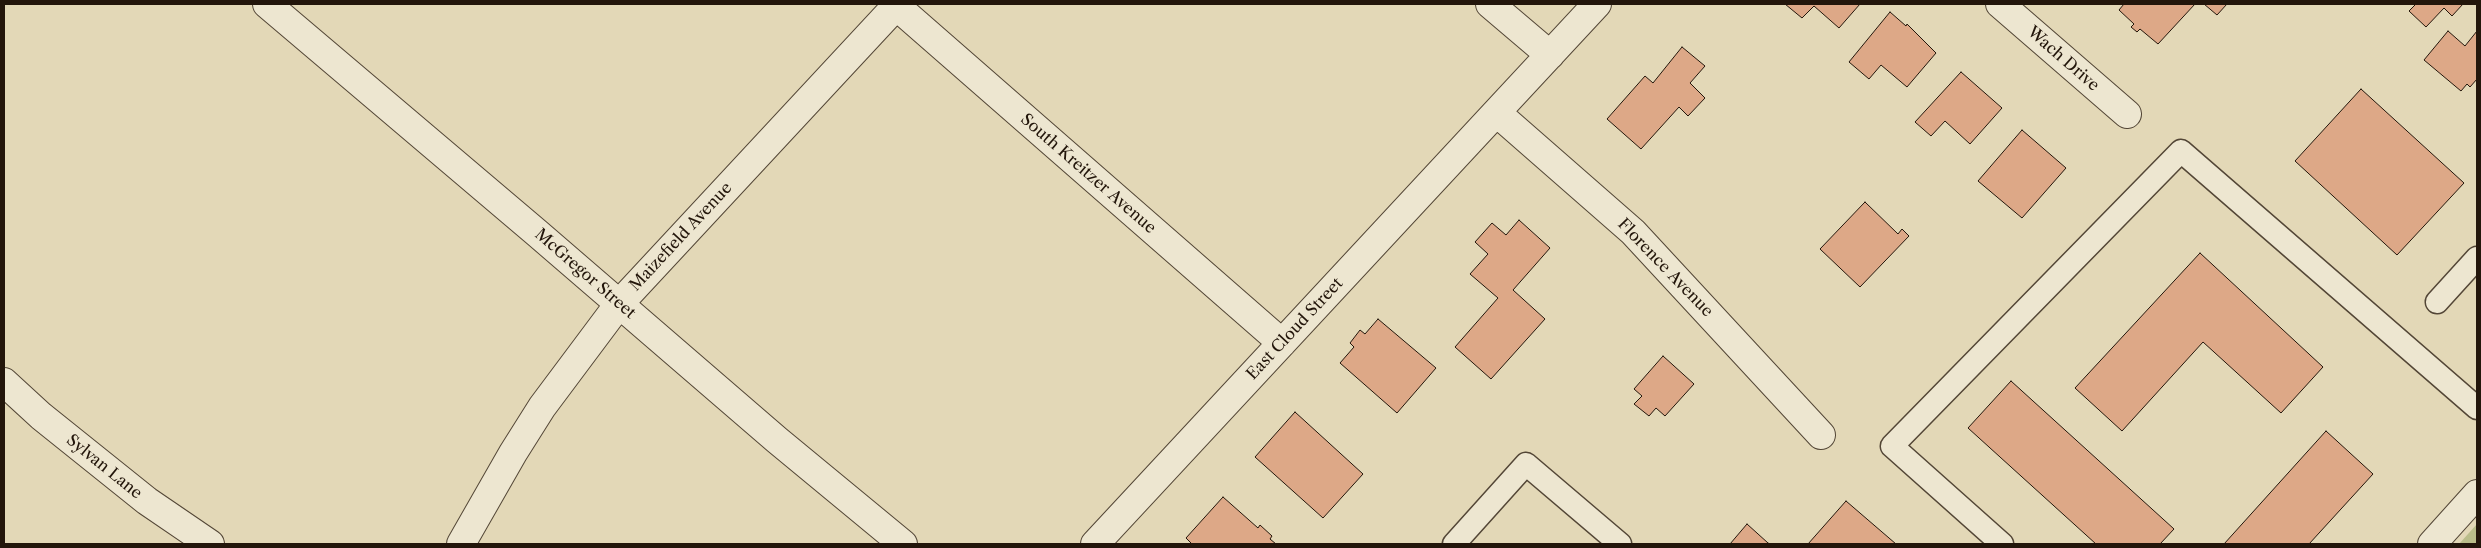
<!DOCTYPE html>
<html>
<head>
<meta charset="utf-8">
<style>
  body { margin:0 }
  #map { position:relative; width:2481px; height:548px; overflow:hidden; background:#e3d8b7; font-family:"Libre Caslon Text",serif }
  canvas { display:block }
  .frame { position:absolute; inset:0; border:5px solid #23160b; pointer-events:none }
</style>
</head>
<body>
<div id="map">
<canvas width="2481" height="548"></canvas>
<div class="frame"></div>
</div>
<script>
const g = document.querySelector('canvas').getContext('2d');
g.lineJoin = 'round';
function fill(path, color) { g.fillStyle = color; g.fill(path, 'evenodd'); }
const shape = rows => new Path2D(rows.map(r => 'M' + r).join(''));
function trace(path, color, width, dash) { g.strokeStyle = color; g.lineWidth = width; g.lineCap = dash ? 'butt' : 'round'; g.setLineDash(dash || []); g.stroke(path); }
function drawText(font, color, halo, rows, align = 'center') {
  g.font = font + ' "Libre Caslon Text",serif'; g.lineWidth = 5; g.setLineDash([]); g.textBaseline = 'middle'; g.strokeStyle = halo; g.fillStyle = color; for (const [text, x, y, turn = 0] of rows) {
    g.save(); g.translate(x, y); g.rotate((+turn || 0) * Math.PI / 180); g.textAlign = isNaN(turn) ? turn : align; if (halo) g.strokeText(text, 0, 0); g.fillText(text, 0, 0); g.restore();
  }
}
fill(shape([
  [2477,524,2477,544,2459,544]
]), '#babd8a');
const building = shape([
  [1785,4,1860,4,1839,28,1814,6,1802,18,1785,4],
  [2124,4,2195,4,2158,44,2140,29,2137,32,2131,27,2134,24,2119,10,2124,4],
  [2204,4,2227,4,2217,15,2204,4],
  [2416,4,2463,4,2452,16,2444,8,2426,27,2409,11,2416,4],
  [1890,12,1906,26,1907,24,1936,53,1907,87,1881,65,1869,79,1849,62,1890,12],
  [2448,31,2465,46,2477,31,2477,79,2470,87,2467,84,2461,91,2424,60,2448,31],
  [1682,47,1705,66,1690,83,1705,98,1688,116,1679,107,1641,149,1607,119,1645,76,1653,83,1682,47],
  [1961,72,2002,108,1970,144,1945,121,1931,136,1915,122,1961,72],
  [2361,89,2464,183,2397,255,2295,161,2361,89],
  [2022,130,2066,168,2022,218,1978,181,2022,130],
  [1865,202,1898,234,1902,229,1909,236,1860,287,1820,249,1865,202],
  [1519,220,1550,248,1513,290,1545,319,1491,379,1455,347,1498,298,1470,274,1488,254,1475,242,1492,223,1506,235,1519,220],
  [2200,253,2323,367,2281,413,2203,342,2122,431,2075,388,2200,253],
  [1378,319,1436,368,1397,413,1340,363,1354,347,1350,343,1360,330,1365,334,1378,319],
  [1663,356,1694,384,1665,416,1656,408,1649,416,1634,404,1642,396,1634,389,1663,356],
  [2011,381,2174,529,2160,544,2096,544,1968,428,2011,381],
  [1295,412,1363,474,1323,518,1255,457,1295,412],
  [2326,431,2373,474,2309,544,2224,544,2326,431],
  [1223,497,1258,528,1260,525,1272,536,1270,539,1276,544,1192,544,1186,538,1223,497],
  [1846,501,1896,544,1808,544,1846,501],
  [1747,524,1768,543,1770,544,1730,544,1747,524]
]);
fill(building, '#dda887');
trace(building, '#23160b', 1);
const service = shape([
  [2437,302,2477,258],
  [1454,544,1526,464,1620,544],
  [2002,544,1892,446,2181,151,2477,408]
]);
const minor = shape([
  [267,4,537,233,777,440,903,544],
  [894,4,1282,343],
  [1490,4,1550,55],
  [2000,4,2127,114],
  [1497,113,1633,232,1821,435],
  [4,382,41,416,147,501,210,544],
  [461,544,513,453,542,407,619,304,898,4],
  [1095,544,1597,4],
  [2432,544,2477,494]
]);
trace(service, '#534636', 25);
trace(minor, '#534636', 30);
trace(service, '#ede6d0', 22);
trace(minor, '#ede6d0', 28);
drawText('16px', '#23160b', '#ede6d0', [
  ["Wach Drive",2063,59,41],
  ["South Kreitzer Avenue",1088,174,41],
  ["Maizefield Avenue",681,237,-47],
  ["Florence Avenue",1665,268,46],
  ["McGregor Street",585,274,41],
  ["East Cloud Street",1295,329,-47],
  ["Sylvan Lane",104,467,39]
]);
</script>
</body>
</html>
